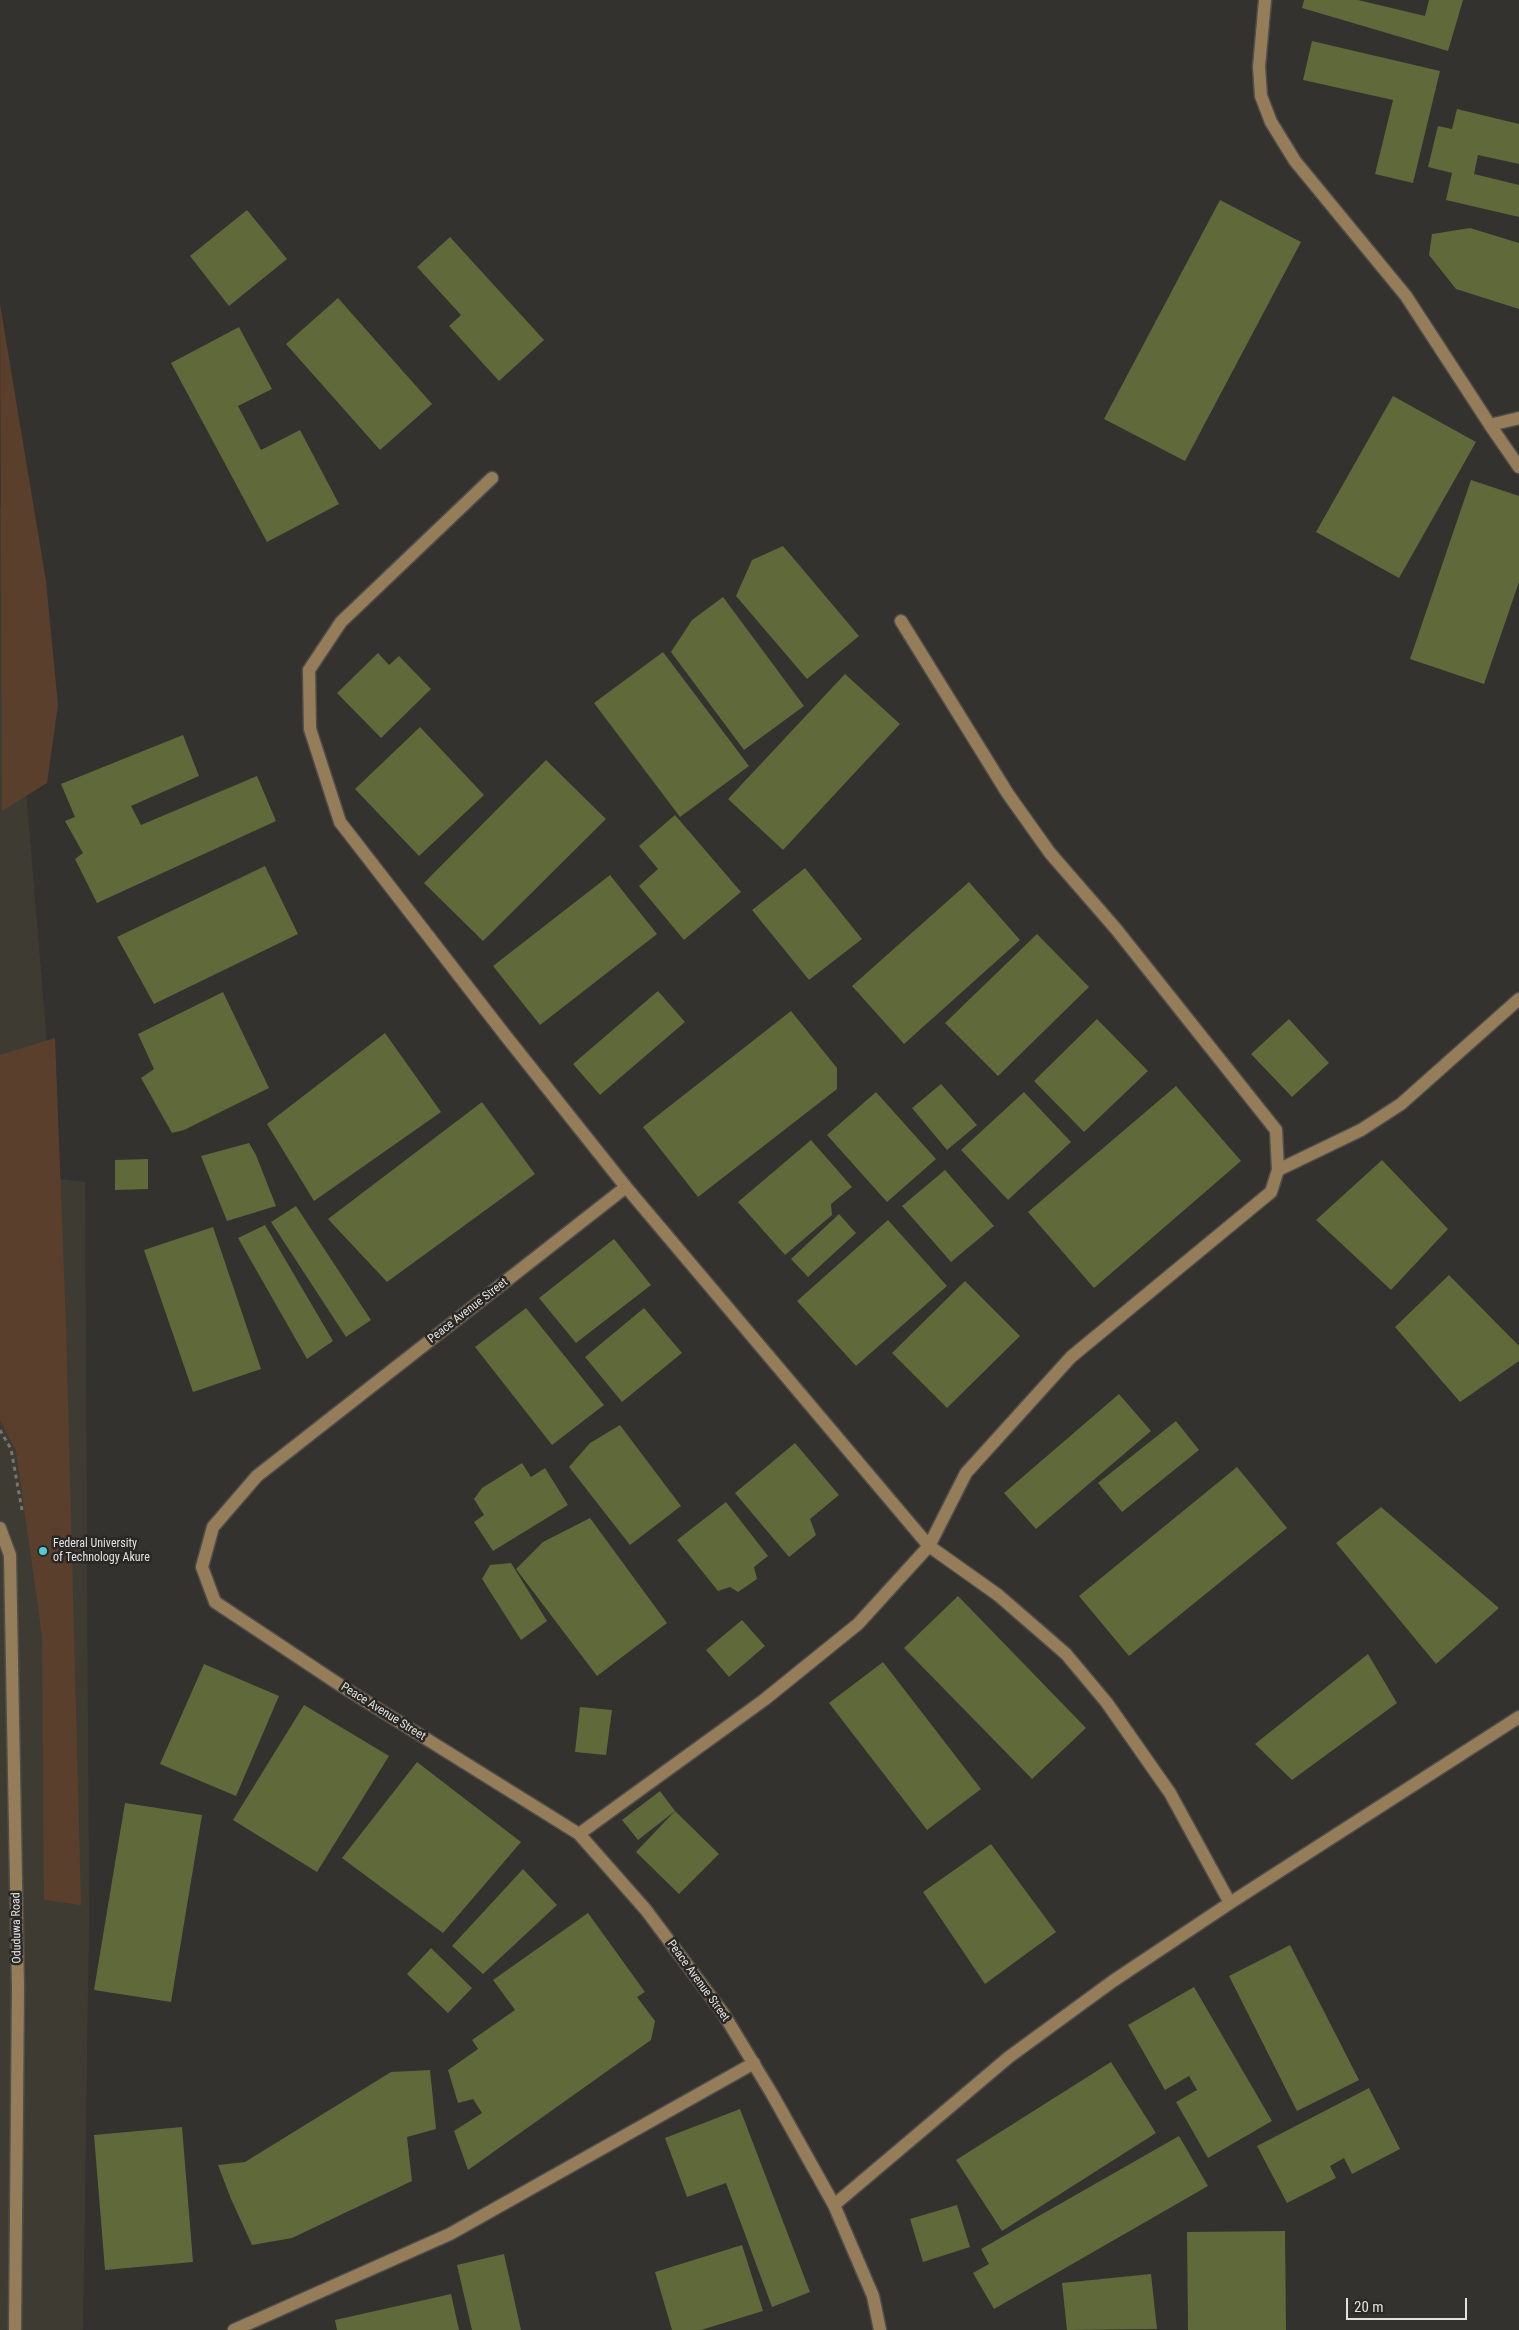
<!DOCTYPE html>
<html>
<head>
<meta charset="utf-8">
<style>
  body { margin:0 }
  #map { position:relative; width:1519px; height:2330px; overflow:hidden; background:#33322f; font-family:"Roboto Condensed",sans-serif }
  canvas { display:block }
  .scale { position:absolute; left:1346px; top:2298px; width:121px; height:22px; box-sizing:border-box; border:2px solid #e1e1de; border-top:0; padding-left:6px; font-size:15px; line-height:18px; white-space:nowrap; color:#e1e1de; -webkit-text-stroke:4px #292825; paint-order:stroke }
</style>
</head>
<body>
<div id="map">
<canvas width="1519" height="2330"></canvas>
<div class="scale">20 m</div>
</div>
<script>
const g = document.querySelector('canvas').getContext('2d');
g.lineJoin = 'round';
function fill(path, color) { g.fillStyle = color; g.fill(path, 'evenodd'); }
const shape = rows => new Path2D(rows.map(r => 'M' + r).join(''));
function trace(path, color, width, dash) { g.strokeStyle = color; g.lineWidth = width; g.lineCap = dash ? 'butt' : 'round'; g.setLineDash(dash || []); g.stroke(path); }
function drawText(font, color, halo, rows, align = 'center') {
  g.font = font + ' "Roboto Condensed",sans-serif'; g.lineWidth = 5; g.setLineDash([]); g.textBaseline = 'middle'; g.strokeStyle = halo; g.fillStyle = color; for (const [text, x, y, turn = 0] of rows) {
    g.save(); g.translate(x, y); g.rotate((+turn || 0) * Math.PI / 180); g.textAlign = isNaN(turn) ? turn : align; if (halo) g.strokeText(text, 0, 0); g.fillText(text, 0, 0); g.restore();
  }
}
fill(shape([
  [0,502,8,571,58,1179,85,1182,89,1920,83,2330,0,2330]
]), '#3e3c32');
fill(shape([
  [0,304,46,581,58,705,47,783,2,811],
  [55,1038,66,1325,81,1905,44,1900,42,1635,16,1451,0,1420,0,1055]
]), '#5b3f2d');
fill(shape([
  [1304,0,1358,0,1425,16,1429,0,1463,0,1448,51,1302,8],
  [1312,41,1440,71,1413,183,1375,174,1393,100,1303,80],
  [1457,109,1519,124,1519,164,1478,155,1474,174,1519,185,1519,217,1446,200,1452,173,1428,167,1438,126,1452,129],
  [1220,200,1301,242,1185,461,1104,419],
  [247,210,287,259,229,306,190,256],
  [1470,228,1519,243,1519,309,1456,289,1429,255,1432,234],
  [450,237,544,340,499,381,449,326,461,315,417,267],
  [338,298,432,404,380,450,286,344],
  [239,327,272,389,238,406,261,450,300,430,339,504,267,542,171,363],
  [1393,396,1476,442,1399,578,1316,532],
  [1471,480,1519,496,1519,582,1484,684,1410,659],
  [783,546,859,636,807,679,736,596,752,560],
  [723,597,804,706,744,750,671,652,692,620],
  [663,652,749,766,680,817,594,703],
  [378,653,389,665,399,656,431,689,381,738,337,693],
  [845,674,900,724,783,850,728,799],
  [420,727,484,795,419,856,355,789],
  [183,735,199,776,131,806,141,825,257,776,276,821,97,903,75,859,83,853,65,821,75,817,61,784],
  [546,760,606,819,483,941,424,883],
  [675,815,741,892,684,940,639,886,658,869,639,846],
  [265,866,298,934,154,1004,117,937],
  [805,868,862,939,809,980,752,910],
  [610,875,657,934,540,1025,493,966],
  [969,882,1020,940,904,1044,852,986],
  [1037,934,1089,987,998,1076,945,1023],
  [658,991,685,1022,600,1095,573,1064],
  [223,992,269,1088,184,1130,172,1133,141,1078,154,1069,138,1034],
  [791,1011,837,1068,837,1089,698,1197,643,1127],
  [1097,1019,1148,1071,1084,1132,1034,1081],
  [1289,1019,1329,1063,1292,1097,1251,1054],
  [385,1033,441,1112,314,1201,267,1124],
  [941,1084,977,1125,947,1150,912,1108],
  [1176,1086,1241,1161,1094,1288,1028,1212],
  [876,1092,936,1159,887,1202,827,1135],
  [1024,1092,1071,1142,1008,1200,961,1150],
  [482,1102,535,1174,387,1282,328,1219],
  [811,1140,852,1187,831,1204,832,1215,785,1255,738,1202],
  [249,1143,256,1155,276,1206,227,1221,201,1156],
  [148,1159,148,1189,115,1190,115,1160],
  [1382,1160,1448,1229,1391,1290,1316,1220],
  [945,1170,994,1226,951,1262,902,1206],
  [296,1206,371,1320,346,1337,271,1222],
  [839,1214,856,1233,808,1277,791,1259],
  [888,1220,947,1286,856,1366,797,1301],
  [265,1225,333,1341,307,1359,238,1238],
  [213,1227,261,1369,193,1392,144,1250],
  [614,1239,651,1285,576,1343,539,1298],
  [1449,1275,1519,1346,1519,1361,1460,1402,1395,1327],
  [965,1281,1020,1336,947,1408,892,1353],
  [526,1308,604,1405,552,1445,475,1347],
  [644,1308,682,1353,622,1402,585,1357],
  [1119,1394,1151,1431,1036,1529,1004,1493],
  [1176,1421,1199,1450,1122,1512,1098,1483],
  [620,1425,681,1506,630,1545,569,1467,590,1443],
  [795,1443,839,1495,810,1519,816,1535,789,1557,735,1493],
  [522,1463,531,1477,545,1468,568,1505,493,1551,474,1522,484,1515,474,1499,482,1488],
  [1237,1467,1287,1528,1129,1656,1079,1596],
  [726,1502,768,1556,754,1567,757,1579,738,1592,730,1587,718,1591,677,1540],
  [1381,1507,1499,1608,1436,1664,1336,1543],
  [590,1518,667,1623,597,1676,516,1569,543,1542],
  [511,1563,547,1621,521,1640,482,1579,490,1565],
  [958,1596,1086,1728,1032,1779,904,1648],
  [742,1620,765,1646,729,1677,706,1650],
  [1368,1654,1397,1703,1292,1780,1255,1744],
  [883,1662,981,1789,927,1830,829,1703],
  [204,1664,279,1696,236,1796,160,1764],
  [304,1705,389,1756,317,1872,233,1820],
  [580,1707,612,1710,606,1755,575,1752],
  [417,1762,521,1842,443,1933,342,1858],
  [660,1791,675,1811,638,1840,622,1820],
  [125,1803,202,1815,171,2002,94,1990],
  [675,1811,719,1854,679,1894,636,1852],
  [991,1844,1056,1932,985,1984,923,1892],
  [523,1869,557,1905,483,1974,452,1946],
  [588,1913,645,1992,637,1997,655,2021,651,2040,468,2170,454,2131,482,2113,473,2099,458,2103,448,2070,478,2049,472,2040,515,2010,493,1980],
  [1290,1945,1359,2080,1297,2111,1229,1976],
  [431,1948,472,1988,448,2013,407,1974],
  [1194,1987,1272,2121,1208,2158,1176,2102,1197,2090,1189,2076,1165,2090,1128,2025],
  [1111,2062,1156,2133,1002,2231,956,2160],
  [430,2070,436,2129,407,2137,412,2181,292,2238,252,2245,231,2199,218,2165,245,2162,391,2072],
  [1369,2088,1400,2149,1352,2174,1344,2158,1330,2166,1336,2178,1287,2203,1257,2146],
  [740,2109,810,2292,772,2307,726,2183,687,2197,665,2138],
  [182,2127,193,2262,105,2270,94,2135],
  [1179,2136,1208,2186,994,2309,973,2273,989,2264,981,2249],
  [957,2205,970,2247,923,2262,910,2219],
  [1285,2231,1286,2330,1188,2330,1187,2232],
  [742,2245,763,2311,701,2330,672,2330,655,2272],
  [504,2254,521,2330,472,2330,457,2265],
  [1151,2274,1157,2329,1067,2330,1062,2283],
  [451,2294,459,2330,337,2330,335,2320]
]), '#5f693a');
const minor = shape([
  [1265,0,1259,67,1261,96,1271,122,1295,161,1406,296,1490,425,1519,418],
  [1490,425,1519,467],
  [492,478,341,622,309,670,310,729,340,822,505,1035,626,1187,929,1546,998,1595,1066,1654,1107,1703,1170,1793,1230,1903],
  [1278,1170,1361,1130,1401,1104,1519,999],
  [626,1187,257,1476,213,1527,202,1567,215,1602,343,1687,579,1834,646,1910,723,2013,772,2094,834,2205,873,2296,880,2330],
  [0,1528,10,1555,18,1989,15,2330],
  [579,1834,764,1700,858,1624,929,1546,966,1473,1071,1357,1271,1192,1278,1170,1276,1130,1116,929,1050,853,1008,794,901,621],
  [834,2205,1009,2057,1113,1981,1230,1903,1519,1717],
  [234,2330,450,2234,754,2063]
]);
trace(minor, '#4f4e4b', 15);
trace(shape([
  [0,1430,11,1449,22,1510]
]), '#747471', 3, [4, 4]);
trace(minor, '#967d5a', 12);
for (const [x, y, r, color] of [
  [43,1551,5,"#52cbd8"]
]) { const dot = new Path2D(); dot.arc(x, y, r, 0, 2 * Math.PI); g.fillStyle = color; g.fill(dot); trace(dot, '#292825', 2); }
drawText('12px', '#e1e1de', '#292825', [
  ["Peace Avenue Street",468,1311,-38],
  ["Peace Avenue Street",383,1712,32],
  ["Oduduwa Road",17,1928,-91],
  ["Peace Avenue Street",698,1981,54]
]);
drawText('12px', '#e1e1de', '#292825', [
  ["Federal University",53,1544],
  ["of Technology Akure",53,1558]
], 'left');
</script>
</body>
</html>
